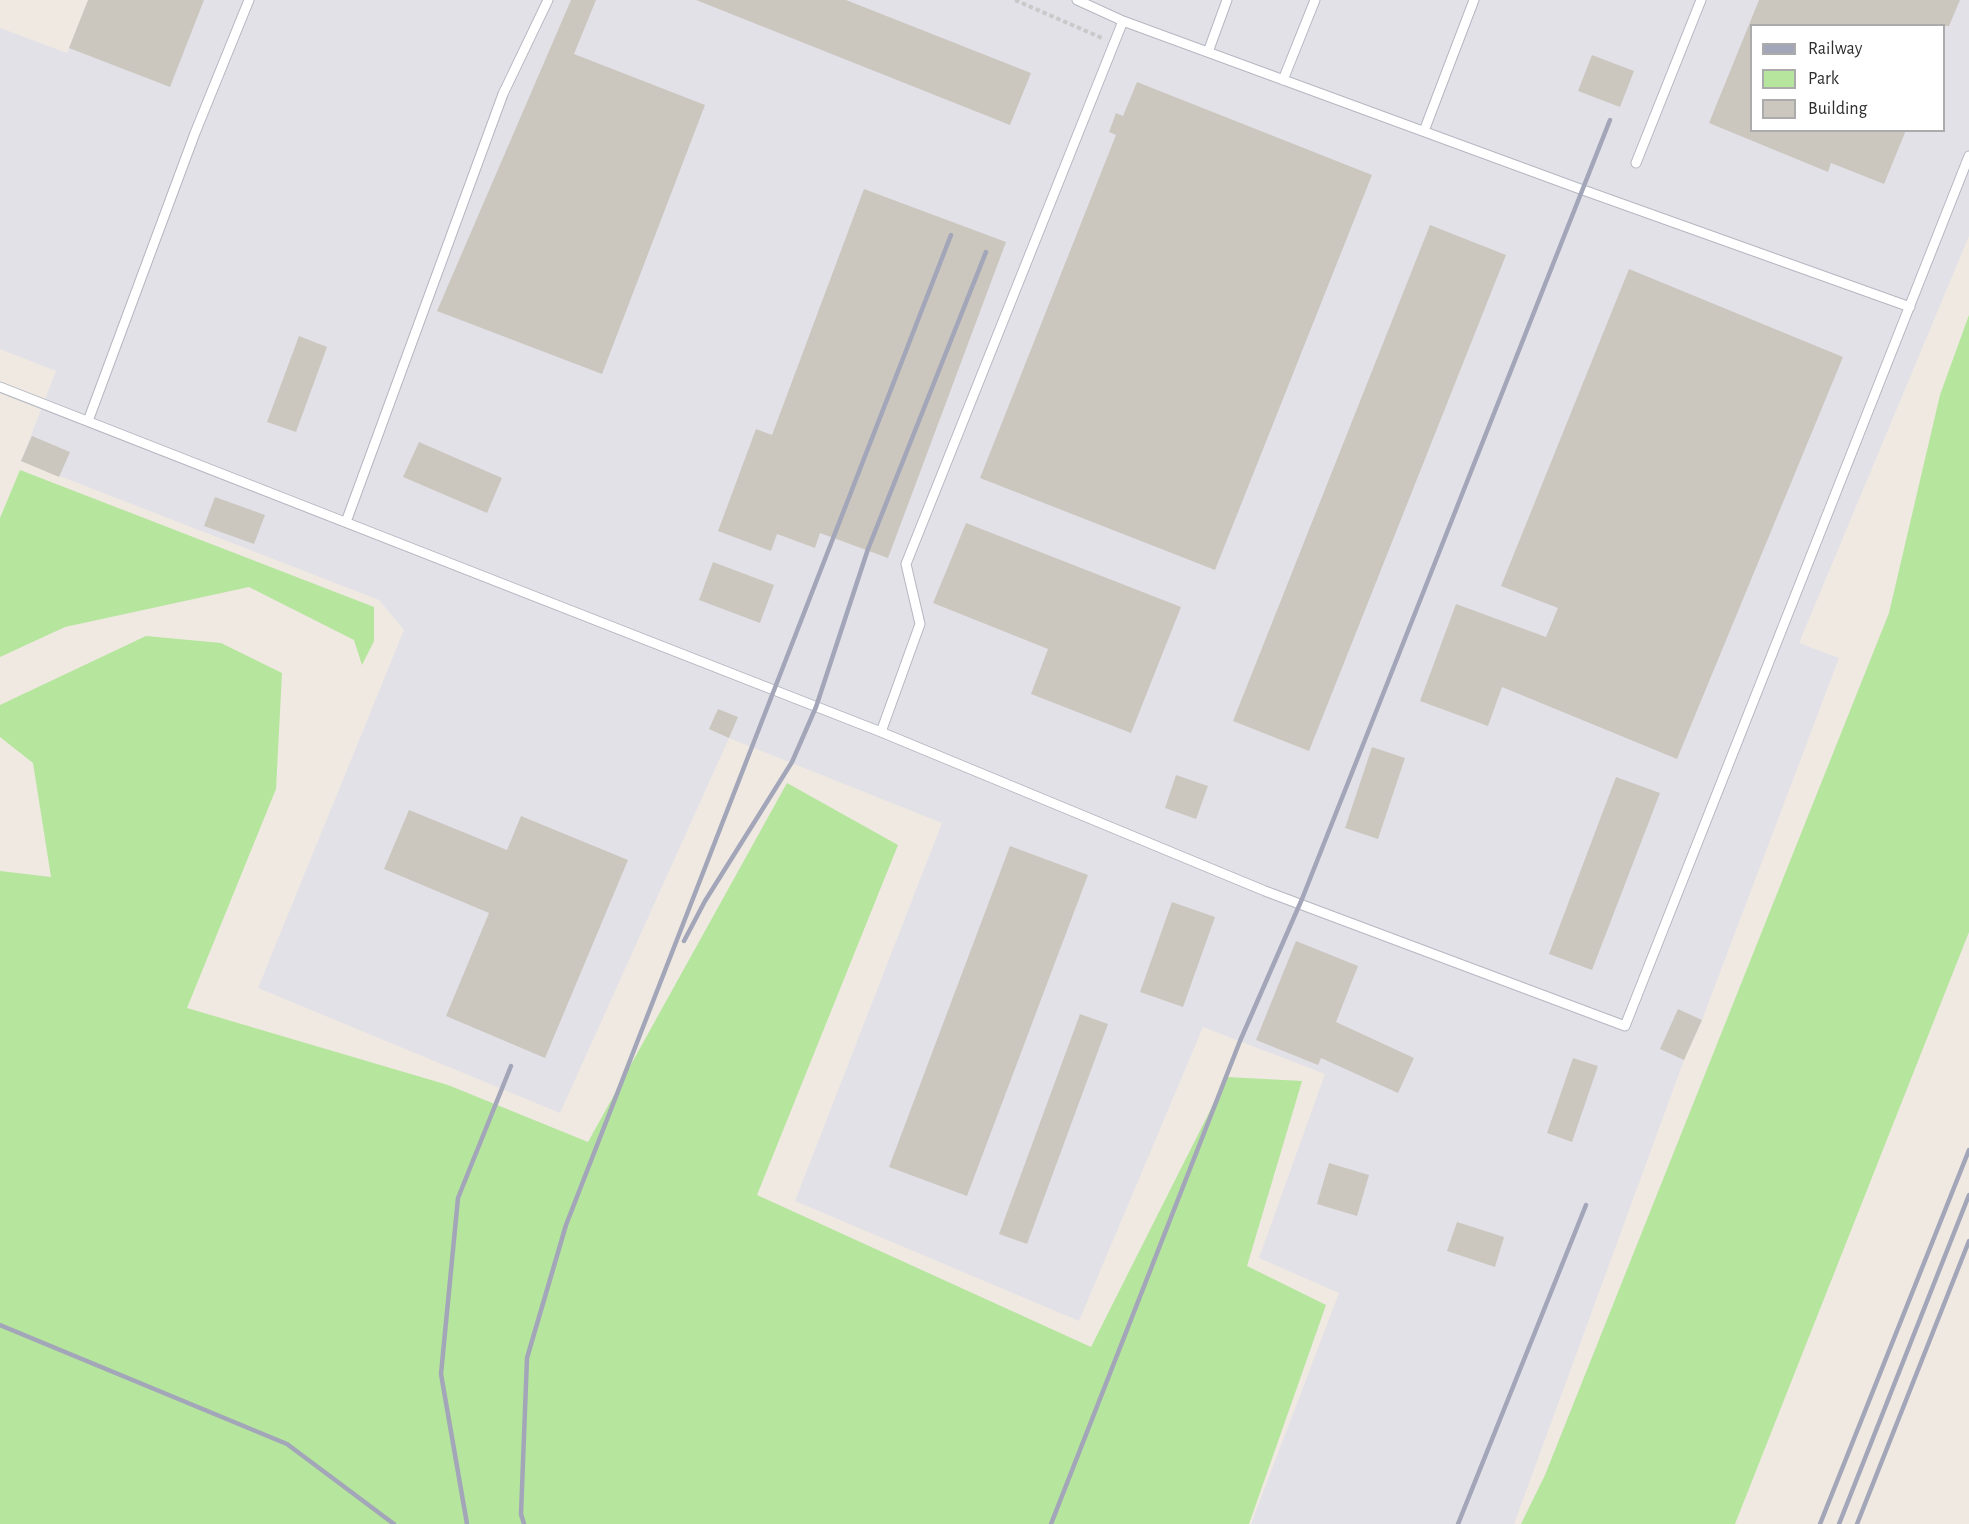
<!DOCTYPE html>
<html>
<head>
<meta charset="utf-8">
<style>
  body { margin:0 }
  #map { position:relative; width:1969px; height:1524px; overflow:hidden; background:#efe9e1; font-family:"Alegreya Sans",sans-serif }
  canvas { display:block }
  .legend { position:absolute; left:1750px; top:24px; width:195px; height:108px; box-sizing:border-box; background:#fff; border:2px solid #ababab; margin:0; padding:8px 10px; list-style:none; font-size:18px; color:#2e2e2e }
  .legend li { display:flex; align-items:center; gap:12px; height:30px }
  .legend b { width:30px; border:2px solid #ababab }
</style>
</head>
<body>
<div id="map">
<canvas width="1969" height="1524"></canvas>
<ul class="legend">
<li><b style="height:8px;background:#a3a6b8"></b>Railway</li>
<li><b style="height:16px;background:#b6e59e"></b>Park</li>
<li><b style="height:16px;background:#cbc7bf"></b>Building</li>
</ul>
</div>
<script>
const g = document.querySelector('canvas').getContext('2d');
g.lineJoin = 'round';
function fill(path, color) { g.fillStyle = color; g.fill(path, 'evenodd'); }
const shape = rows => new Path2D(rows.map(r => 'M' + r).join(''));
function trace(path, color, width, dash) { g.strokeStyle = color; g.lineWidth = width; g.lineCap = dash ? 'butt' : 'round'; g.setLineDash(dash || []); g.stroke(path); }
fill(shape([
  [88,0,1969,0,1969,236,1799,643,1839,658,1702,1020,1684,1060,1514,1524,1251,1524,1339,1293,1259,1258,1325,1074,1203,1027,1079,1321,795,1201,942,823,729,738,560,1113,258,988,404,630,379,600,21,461,56,371,0,349,0,28,67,53],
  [1752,26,1944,26,1944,130,1752,130]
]), '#e3e1e8');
fill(shape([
  [1969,315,1969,932,1735,1524,1521,1524,1545,1475,1889,613,1940,395],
  [20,470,374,607,374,641,362,665,354,640,249,587,65,627,0,657,0,518],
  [146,636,221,643,282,673,276,789,187,1008,448,1085,588,1142,787,783,898,845,757,1195,1091,1347,1227,1077,1302,1081,1247,1266,1326,1305,1249,1524,0,1524,0,871,51,877,33,763,0,737,0,705]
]), '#b6e59e');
fill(shape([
  [88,0,204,0,170,87,69,48],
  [571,0,596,0,574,54,705,105,602,374,437,311],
  [696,0,846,0,1031,73,1010,125],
  [1759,0,1960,0,1949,26,1752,26,1752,130,1906,130,1884,184,1831,163,1828,172,1709,123],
  [1592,55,1634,71,1620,107,1578,91],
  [1137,82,1372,175,1215,570,980,478,1116,135,1109,132,1116,113,1123,116],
  [864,189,1006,242,888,558,820,533,815,548,777,534,771,551,718,531,756,429,772,435],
  [1430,225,1506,255,1309,751,1233,721],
  [1629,269,1843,357,1677,759,1502,687,1488,726,1420,701,1456,604,1546,637,1558,608,1501,586],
  [299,336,327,347,296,432,267,422],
  [32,436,70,452,59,477,21,461],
  [419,442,502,478,487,513,403,477],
  [215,497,265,515,254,544,204,526],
  [966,523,1181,607,1131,733,1031,694,1048,649,933,603],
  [713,562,774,585,760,623,699,600],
  [718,709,738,717,729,738,709,729],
  [1372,747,1405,758,1378,839,1345,828],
  [1176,775,1208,786,1196,819,1165,808],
  [1616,777,1660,793,1592,970,1549,954],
  [409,810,507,850,521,816,628,860,545,1058,446,1016,489,913,384,869],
  [1010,846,1088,875,967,1196,889,1167],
  [1172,902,1215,917,1183,1007,1140,992],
  [1296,941,1358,966,1336,1022,1414,1058,1398,1093,1321,1058,1318,1065,1256,1040],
  [1678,1009,1702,1020,1684,1060,1660,1049],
  [1080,1014,1108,1024,1027,1244,999,1234],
  [1573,1058,1598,1066,1572,1142,1547,1133],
  [1329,1163,1369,1175,1357,1216,1317,1204],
  [1457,1222,1504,1237,1495,1267,1447,1251]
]), '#cbc7bf');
const service = shape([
  [1077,0,1123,21,1583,190,1910,307],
  [1208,52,1227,0],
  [1283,80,1315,0],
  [1424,131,1474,0],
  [1636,163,1701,0],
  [0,387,881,732,1265,891,1625,1026,1969,156],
  [88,421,195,133,249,0],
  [346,522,503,94,548,0],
  [881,732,920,624,906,564,1123,21]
]);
trace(service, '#b4b7c1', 11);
trace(shape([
  [1015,0,1102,38]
]), '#c9c9c9', 4, [4.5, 3]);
trace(service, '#fff', 9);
trace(shape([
  [684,941,705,901,792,762,816,707,868,549,986,252],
  [0,1325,287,1444,394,1524],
  [467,1524,441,1374,458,1198,511,1066],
  [524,1524,521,1514,527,1358,566,1225,951,235],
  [1051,1524,1240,1041,1302,899,1610,120],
  [1458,1524,1586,1205],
  [1820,1524,1969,1150],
  [1839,1524,1969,1195],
  [1857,1524,1969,1241]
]), '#a3a6b8', 4.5);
</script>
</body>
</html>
